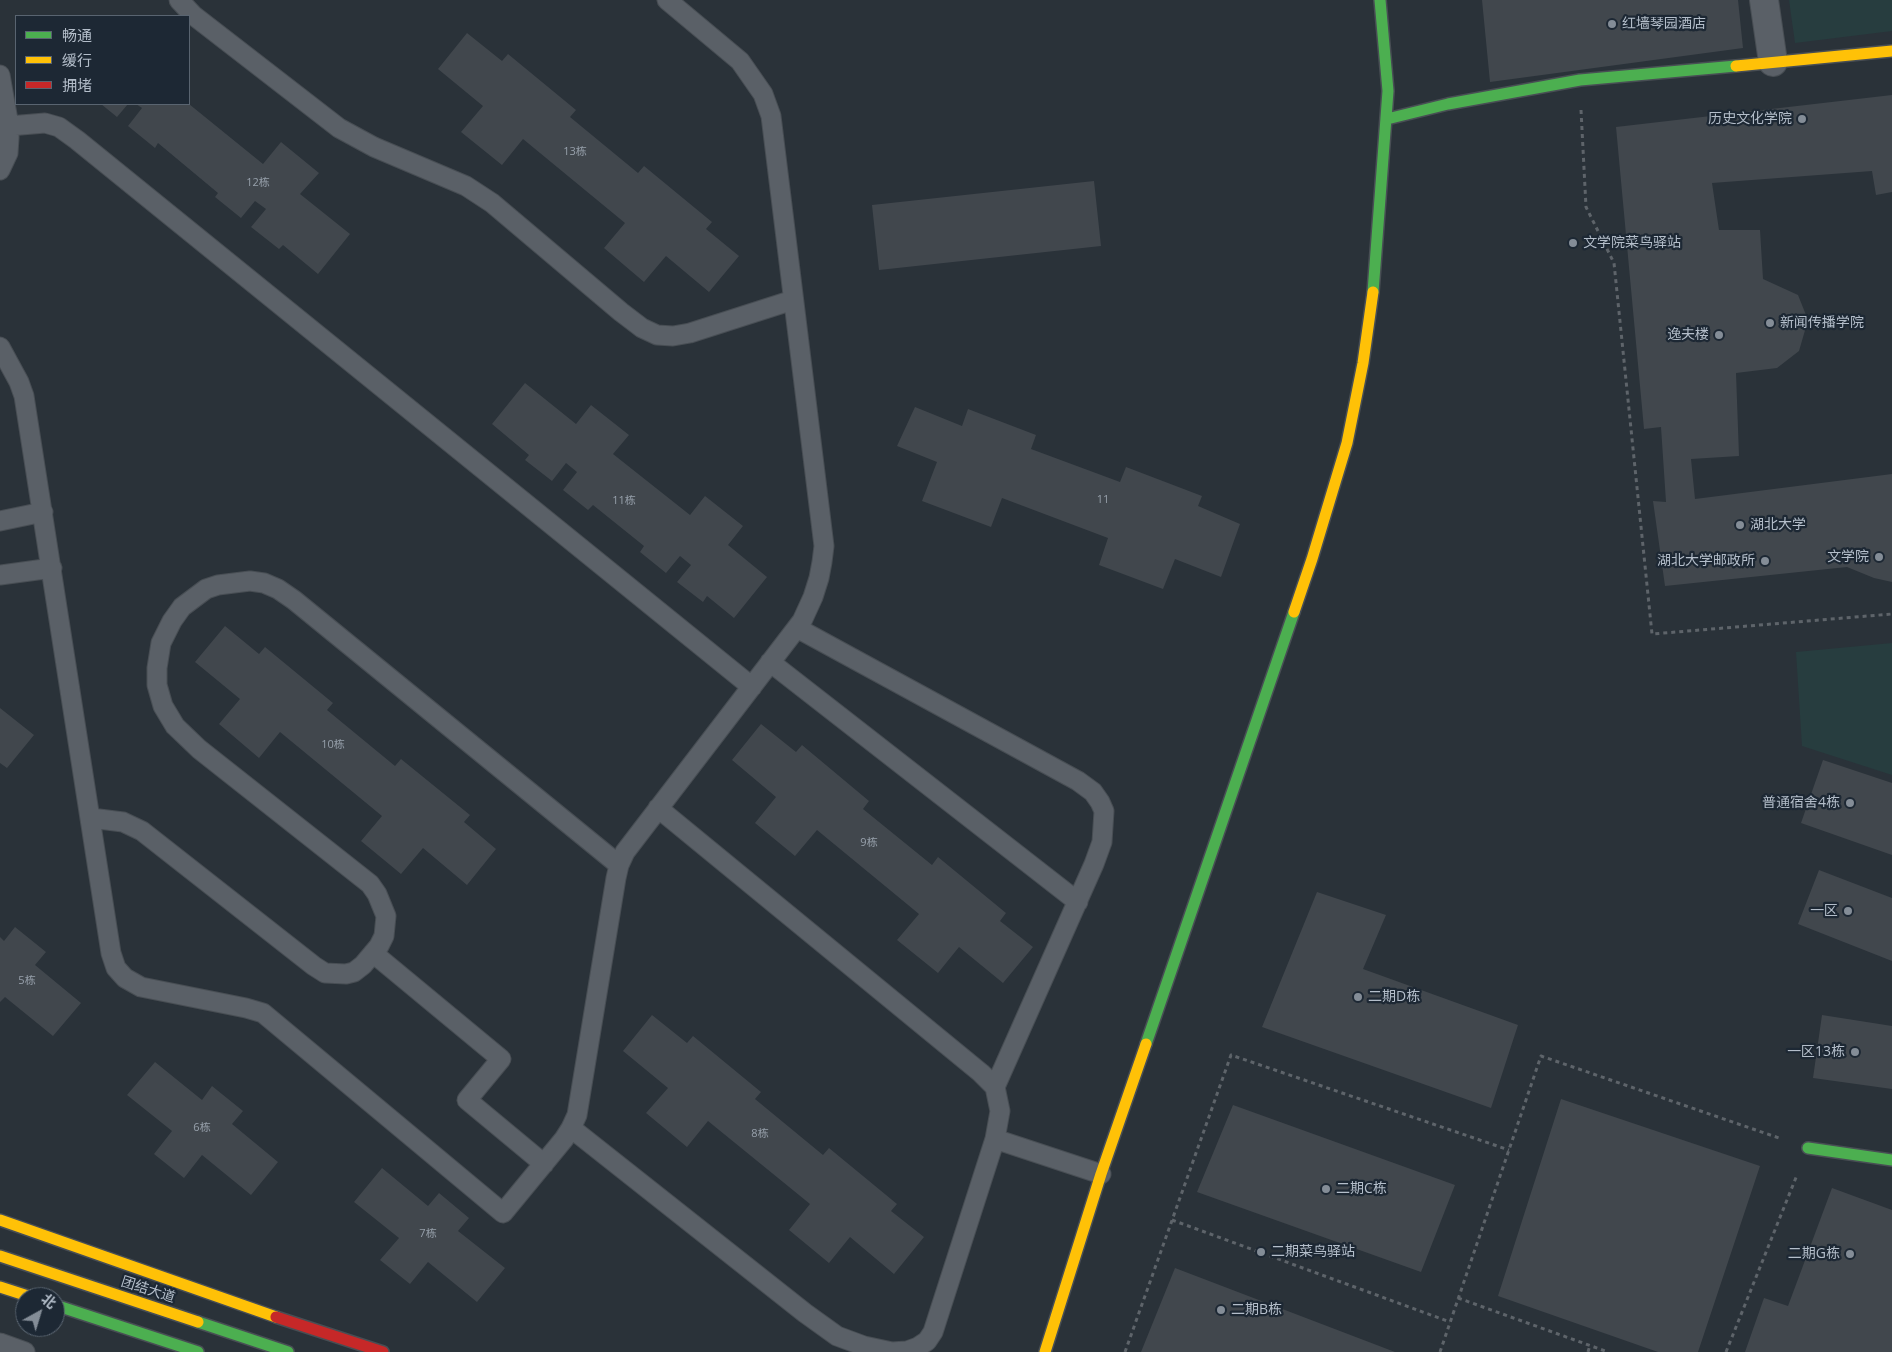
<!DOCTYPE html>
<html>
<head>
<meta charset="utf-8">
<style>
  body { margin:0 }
  #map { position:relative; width:1892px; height:1352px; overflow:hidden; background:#2a3239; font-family:"Open Sans","Noto Sans SC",sans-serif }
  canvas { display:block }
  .legend { position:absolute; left:15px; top:15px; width:175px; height:90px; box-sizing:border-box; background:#1d2834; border:1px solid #596470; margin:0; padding:6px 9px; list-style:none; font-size:15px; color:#b4beca }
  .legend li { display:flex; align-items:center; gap:10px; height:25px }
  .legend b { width:25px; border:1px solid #596470 }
  .north { position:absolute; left:15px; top:1287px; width:50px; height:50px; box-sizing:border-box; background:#1d2834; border:1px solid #596470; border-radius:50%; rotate:39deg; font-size:14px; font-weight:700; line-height:20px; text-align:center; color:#b4beca }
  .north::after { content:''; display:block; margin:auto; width:18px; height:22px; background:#848d97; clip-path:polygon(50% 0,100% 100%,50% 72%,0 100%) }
</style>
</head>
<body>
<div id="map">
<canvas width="1892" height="1352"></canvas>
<ul class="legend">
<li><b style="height:6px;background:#4caf50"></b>畅通</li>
<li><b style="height:6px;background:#ffc107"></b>缓行</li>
<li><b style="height:6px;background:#c62828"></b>拥堵</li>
</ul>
<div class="north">北</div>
</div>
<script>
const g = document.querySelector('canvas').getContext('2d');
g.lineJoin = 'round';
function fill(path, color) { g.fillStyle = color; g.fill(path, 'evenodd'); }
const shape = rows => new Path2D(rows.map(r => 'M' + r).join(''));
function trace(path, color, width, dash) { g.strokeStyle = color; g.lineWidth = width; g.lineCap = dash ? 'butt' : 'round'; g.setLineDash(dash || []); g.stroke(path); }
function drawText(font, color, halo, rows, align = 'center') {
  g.font = font + ' "Open Sans","Noto Sans SC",sans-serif'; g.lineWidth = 4.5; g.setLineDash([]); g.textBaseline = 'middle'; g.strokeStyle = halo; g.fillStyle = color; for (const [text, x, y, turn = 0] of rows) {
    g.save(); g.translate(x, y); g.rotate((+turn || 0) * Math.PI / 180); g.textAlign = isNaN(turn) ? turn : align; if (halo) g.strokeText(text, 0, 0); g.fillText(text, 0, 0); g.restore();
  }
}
fill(shape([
  [1789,0,1892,0,1892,31,1795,43],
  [1892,643,1892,775,1802,746,1796,652]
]), '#273d3f');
fill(shape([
  [1482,0,1738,0,1743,48,1490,82],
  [467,33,502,61,508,54,576,110,570,117,638,173,644,166,712,222,706,229,739,256,709,292,666,256,644,282,604,248,625,223,523,139,502,165,461,132,483,106,438,69],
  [1892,95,1892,192,1876,195,1872,171,1712,183,1719,230,1760,230,1763,279,1798,295,1808,320,1799,351,1777,368,1736,373,1739,456,1691,459,1695,499,1892,474,1892,582,1874,578,1847,567,1665,586,1653,501,1666,502,1661,427,1644,429,1616,127],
  [101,104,128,104,117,117],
  [136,104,189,104,263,164,281,142,319,173,300,194,350,234,318,274,283,245,279,249,251,227,266,209,255,201,241,218,215,197,218,193,158,143,155,148,128,126,142,108],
  [1094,181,1101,246,879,270,872,205],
  [525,383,576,424,591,405,629,435,613,454,690,515,705,496,743,526,728,545,767,577,734,618,707,596,703,602,677,582,691,565,680,556,666,573,640,552,644,546,593,505,588,510,563,490,577,472,566,463,552,481,525,460,529,455,492,424],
  [915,407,962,426,968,409,1036,435,1031,449,1120,482,1126,467,1202,496,1198,506,1240,524,1221,577,1175,559,1163,589,1099,565,1108,538,1002,498,991,527,922,501,937,462,897,446],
  [225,626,259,654,265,647,333,703,327,710,395,766,401,759,470,815,464,822,496,849,467,885,423,848,401,874,361,841,382,816,280,732,259,758,219,724,240,699,195,662],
  [0,708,34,735,7,768,0,763],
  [761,724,796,752,802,745,869,801,863,809,932,865,938,857,1006,913,1000,921,1033,947,1003,983,959,947,938,973,897,940,919,914,817,830,795,856,755,823,776,797,732,760],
  [1823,760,1892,783,1892,855,1801,823],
  [1819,870,1892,898,1892,961,1798,924],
  [1317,892,1386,915,1363,969,1518,1025,1491,1108,1262,1027],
  [15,927,46,952,35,965,81,1003,53,1036,5,997,0,1002,0,937,4,941],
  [652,1015,687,1043,693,1036,761,1092,755,1099,823,1155,829,1148,897,1204,891,1211,924,1237,894,1274,850,1237,829,1263,789,1230,810,1204,708,1121,687,1147,646,1113,668,1088,623,1051],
  [1822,1015,1892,1026,1892,1089,1813,1078],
  [155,1062,202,1100,212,1086,243,1111,232,1124,278,1162,251,1195,202,1155,184,1178,154,1154,172,1131,127,1095],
  [1561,1099,1760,1166,1698,1352,1658,1352,1498,1296],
  [1233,1105,1455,1185,1421,1272,1197,1192],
  [382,1168,428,1206,439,1193,469,1218,458,1231,505,1268,477,1302,428,1262,410,1284,380,1260,399,1238,354,1202],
  [1832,1188,1892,1210,1892,1352,1745,1352,1764,1298,1788,1306],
  [1175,1268,1395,1352,1141,1352]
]), '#41474d');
const lane = shape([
  [179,0,193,15,339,128,374,147,466,186,492,203,621,312,642,328,657,335,673,336,690,333,793,300],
  [0,75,9,126,9,138,8,153,0,170],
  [9,126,45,123,59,127,77,140,752,687],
  [0,347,19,382,24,396,111,953,116,968,125,978,141,987,246,1008,263,1013,503,1213,564,1139,571,1128,577,1115,616,878,619,865,625,852,802,621,813,597,819,578,822,562,824,546,771,116,763,94,740,61,667,0],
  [0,521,43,512],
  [0,575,52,568],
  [797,628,1078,781,1093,792,1100,802,1104,811,1102,842,1094,864,995,1087],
  [770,662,1078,902],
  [91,818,123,822,142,831,314,966,325,973,346,974,354,972,363,965,379,946,384,936,386,916,377,894,370,884,199,749,175,726,163,706,157,685,157,668,161,643,172,621,182,607,206,589,218,585,250,581,264,583,278,589,294,600,619,865],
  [373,953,501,1059,467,1100,544,1164],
  [571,1128,805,1313,837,1336,864,1346,892,1352,907,1351,918,1347,927,1341,933,1332,995,1139,1000,1111,995,1087,981,1073,658,808],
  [995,1139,1101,1174],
  [0,1343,25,1352]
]);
const street = shape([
  [1764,0,1773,62]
]);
const fast = shape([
  [1387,119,1448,104,1580,80,1736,66],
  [1373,292,1388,91,1380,0],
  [1146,1044,1294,612],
  [1808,1148,1892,1160],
  [55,1305,198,1352],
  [198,1322,288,1352]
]);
const slow = shape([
  [1736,66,1892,51],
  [1294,612,1312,559,1347,443,1363,363,1373,292],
  [0,1220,276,1317],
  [0,1256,198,1322],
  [0,1287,31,1297],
  [1045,1352,1101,1174,1146,1044]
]);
const jam = shape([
  [276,1317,383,1352]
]);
trace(lane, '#484e54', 21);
trace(street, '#484e54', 30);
trace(fast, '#484e54', 14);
trace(slow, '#484e54', 14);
trace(jam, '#484e54', 14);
trace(shape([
  [1581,110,1586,207,1614,263,1652,634,1892,614],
  [1172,1220,1450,1322],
  [1458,1298,1608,1352],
  [1125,1352,1231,1055,1509,1150],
  [1440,1352,1541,1056,1779,1138],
  [1588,1352,1590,1345],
  [1726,1352,1797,1175]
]), '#5e646a', 3, [4, 4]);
trace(lane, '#5a6067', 19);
trace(street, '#5a6067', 28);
trace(fast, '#4caf50', 11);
trace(slow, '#ffc107', 11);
trace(jam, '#c62828', 11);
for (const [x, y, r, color] of [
  [1612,24,5,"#848d97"],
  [1802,119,5,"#848d97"],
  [1573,243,5,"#848d97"],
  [1770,323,5,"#848d97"],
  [1719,335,5,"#848d97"],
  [1740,525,5,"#848d97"],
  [1879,557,5,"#848d97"],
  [1765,561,5,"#848d97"],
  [1850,803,5,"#848d97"],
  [1848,911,5,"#848d97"],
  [1358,997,5,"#848d97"],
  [1855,1052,5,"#848d97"],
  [1326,1189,5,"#848d97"],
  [1261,1252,5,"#848d97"],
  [1850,1254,5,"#848d97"],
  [1221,1310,5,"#848d97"]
]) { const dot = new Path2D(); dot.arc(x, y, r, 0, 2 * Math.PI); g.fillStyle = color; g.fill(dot); trace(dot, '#1d2834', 2); }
drawText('11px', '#97a0ab', null, [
  ["13栋",575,152],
  ["12栋",258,183],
  ["11",1103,500],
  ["11栋",624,501],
  ["10栋",333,745],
  ["9栋",869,843],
  ["5栋",27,981],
  ["6栋",202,1128],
  ["8栋",760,1134],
  ["7栋",428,1234]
]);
drawText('14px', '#b4beca', '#1d2834', [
  ["红墙琴园酒店",1622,24],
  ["历史文化学院",1792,119,"right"],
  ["文学院菜鸟驿站",1583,243],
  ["新闻传播学院",1780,323],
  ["逸夫楼",1709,335,"right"],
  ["湖北大学",1750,525],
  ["文学院",1869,557,"right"],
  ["湖北大学邮政所",1755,561,"right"],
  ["普通宿舍4栋",1840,803,"right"],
  ["一区",1838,911,"right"],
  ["二期D栋",1368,997],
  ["一区13栋",1845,1052,"right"],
  ["二期C栋",1336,1189],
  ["二期菜鸟驿站",1271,1252],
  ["二期G栋",1840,1254,"right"],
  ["二期B栋",1231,1310]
], 'left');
drawText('14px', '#b4beca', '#1d2834', [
  ["团结大道",148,1290,18]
]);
</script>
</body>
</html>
